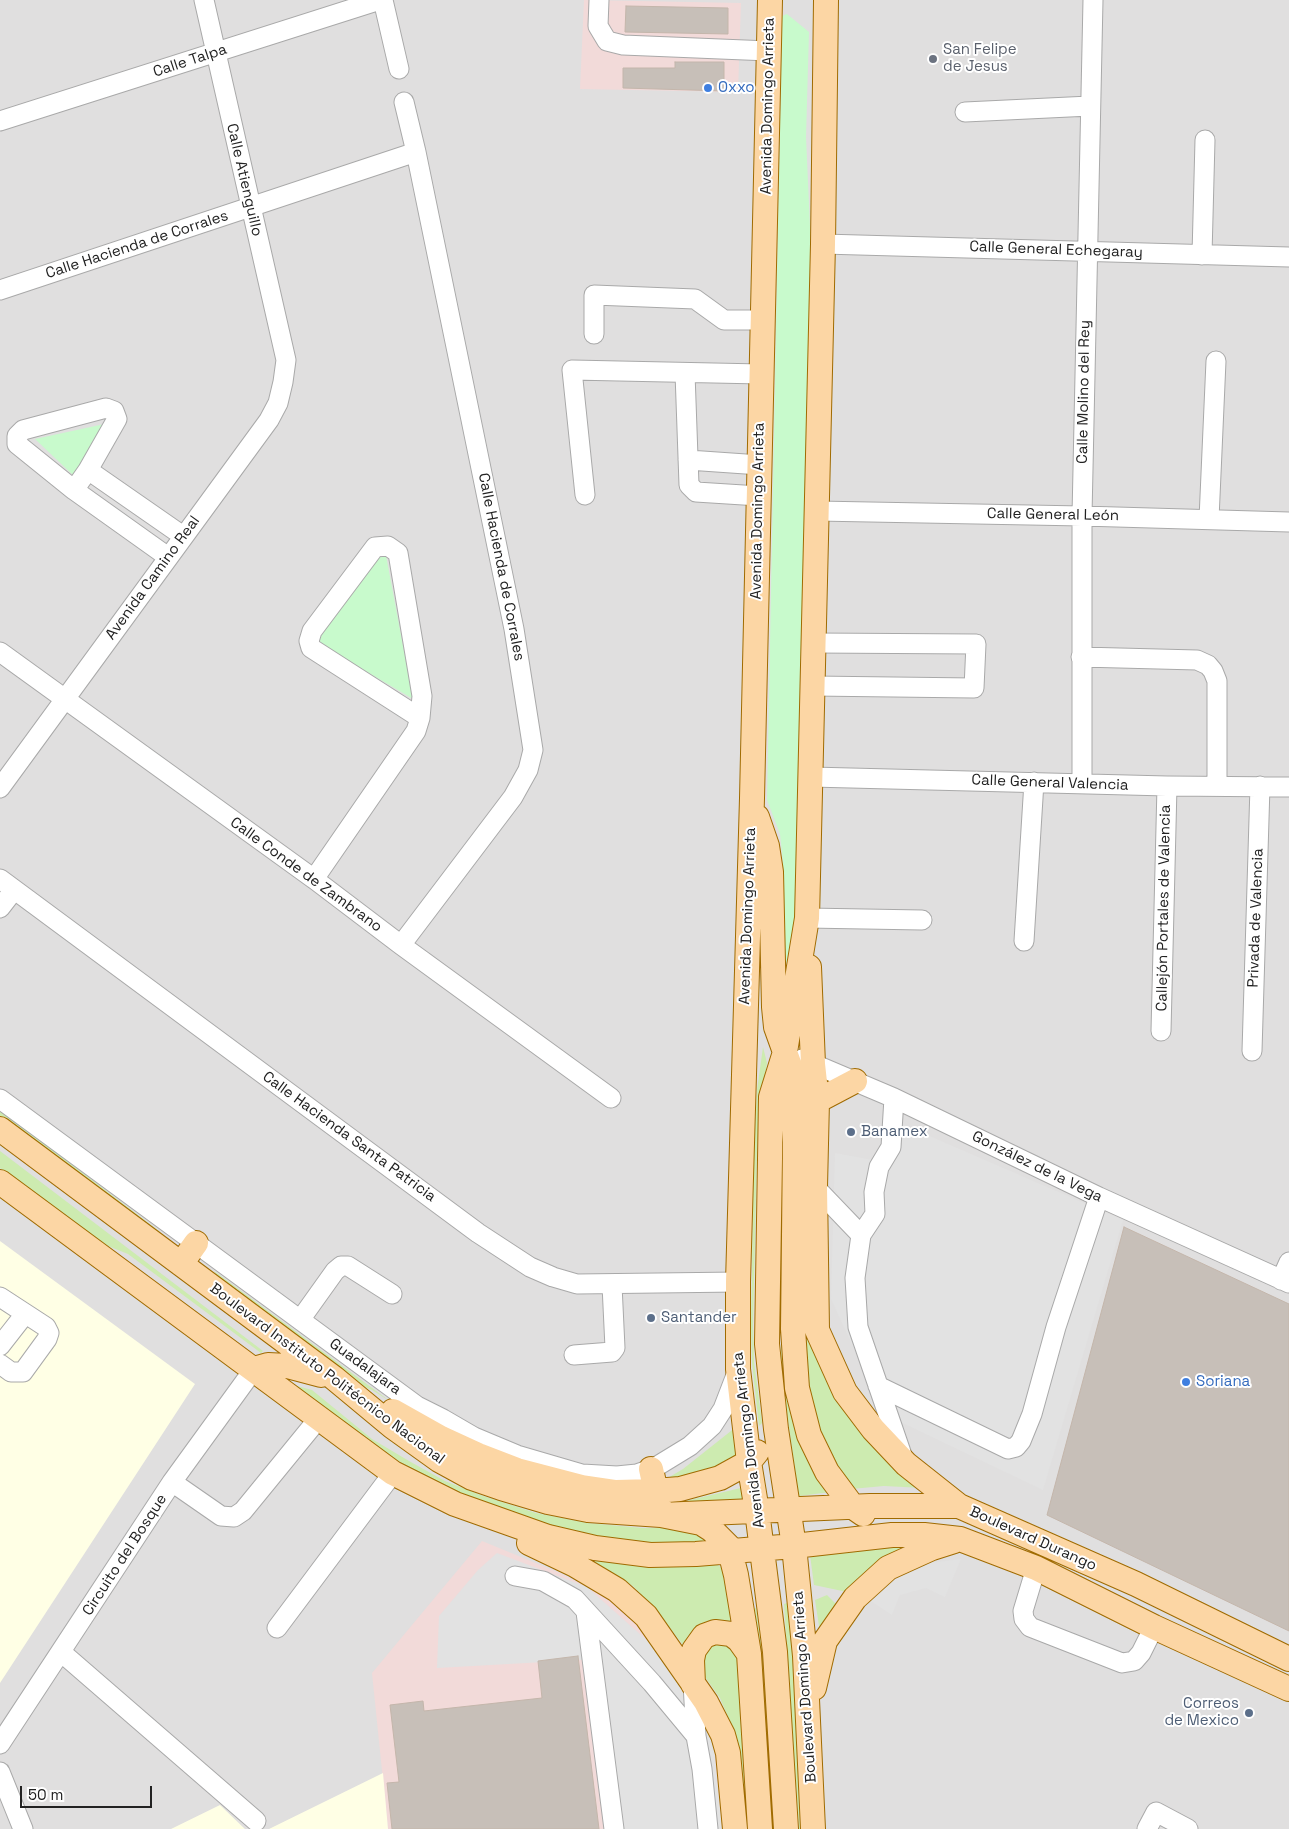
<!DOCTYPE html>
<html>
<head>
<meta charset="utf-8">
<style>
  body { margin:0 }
  #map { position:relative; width:1289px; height:1829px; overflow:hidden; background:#f2efe9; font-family:"Space Grotesk",sans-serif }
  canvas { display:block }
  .scale { position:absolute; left:20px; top:1786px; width:132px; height:22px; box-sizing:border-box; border:2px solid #222; border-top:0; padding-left:6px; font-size:15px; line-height:18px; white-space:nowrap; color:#222; -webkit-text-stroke:4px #fff; paint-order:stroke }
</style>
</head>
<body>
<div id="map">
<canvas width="1289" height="1829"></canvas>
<div class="scale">50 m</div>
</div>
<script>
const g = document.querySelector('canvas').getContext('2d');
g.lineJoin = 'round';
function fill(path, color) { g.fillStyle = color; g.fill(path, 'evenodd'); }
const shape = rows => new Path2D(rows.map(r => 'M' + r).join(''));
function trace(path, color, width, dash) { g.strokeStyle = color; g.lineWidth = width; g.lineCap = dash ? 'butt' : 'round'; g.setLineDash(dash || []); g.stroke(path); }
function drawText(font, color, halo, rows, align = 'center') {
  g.font = font + ' "Space Grotesk",sans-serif'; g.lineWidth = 4; g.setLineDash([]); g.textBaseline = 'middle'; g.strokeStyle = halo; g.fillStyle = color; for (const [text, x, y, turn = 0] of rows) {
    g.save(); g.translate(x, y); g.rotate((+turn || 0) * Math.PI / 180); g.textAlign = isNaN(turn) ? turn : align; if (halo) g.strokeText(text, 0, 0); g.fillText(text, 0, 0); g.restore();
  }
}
fill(shape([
  [0,0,1289,0,1289,1829,0,1829]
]), '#e0dfdf');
fill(shape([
  [584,0,741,3,738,92,580,89],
  [482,1541,560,1573,627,1608,709,1724,720,1760,725,1829,388,1829,372,1673]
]), '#f2dad9');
fill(shape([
  [0,1241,195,1384,0,1683],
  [383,1773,388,1829,269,1829],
  [220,1805,245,1829,171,1829]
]), '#ffffe5');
fill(shape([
  [763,1047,767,1063,762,1093,757,1148,753,1325,754,1362,762,1423,759,1426,752,1363,751,1325,754,1148,757,1090],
  [0,1110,159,1231,174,1249,0,1117],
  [809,1118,818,1344,923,1488,884,1486,851,1489,821,1435,806,1386,802,1339],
  [0,1151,263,1351,261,1353,128,1254,93,1240,0,1168],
  [784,1156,783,1346,831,1492,799,1496,781,1372],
  [214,1271,391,1402,372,1390,341,1377,224,1286],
  [290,1384,312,1390,372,1439,409,1461,445,1481,483,1496,536,1513,587,1523,643,1528,687,1528,714,1544,659,1545,601,1539,502,1514,423,1477,364,1438],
  [736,1427,741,1459,666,1489,666,1479,683,1469],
  [745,1487,749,1505,669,1505],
  [910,1545,881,1560,862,1575,847,1592,814,1585,810,1555,840,1550],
  [589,1560,658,1565,716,1564,724,1569,737,1625,727,1622,709,1621,698,1627,688,1636,684,1646,660,1615,633,1586],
  [827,1595,837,1605,821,1639,815,1600],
  [787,1603,794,1660,802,1829,799,1829,784,1604],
  [756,1608,765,1671,772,1829,769,1829,753,1609],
  [709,1640,737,1645,749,1829,746,1829,741,1762,737,1738,720,1698,698,1667]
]), '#cdebb0');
fill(shape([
  [787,14,809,32,806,137,812,271,797,913,781,988,783,863,780,834,767,800,782,16],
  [109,423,75,477,35,439],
  [385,550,413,699,313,640]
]), '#c8facc');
fill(shape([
  [888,1118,1123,1220,1043,1490,884,1414,831,1299,835,1153,878,1161],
  [497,1553,587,1587,659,1651,713,1739,722,1829,619,1829,598,1659,437,1668,439,1616,478,1570],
  [961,1559,945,1597,926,1588,900,1595,892,1615,869,1600,913,1565]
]), '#e2e2e2');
const building = shape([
  [626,6,728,8,728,34,625,32,626,6],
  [675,62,724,62,724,91,623,88,623,68,675,68,675,62],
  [1124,1227,1289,1304,1289,1631,1047,1515,1124,1227],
  [578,1656,599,1829,392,1829,387,1783,399,1782,390,1705,423,1701,424,1711,542,1698,538,1661,578,1656]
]);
fill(building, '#c7bfb8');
trace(building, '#c4b6ab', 1);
const minor = shape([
  [383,0,399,69],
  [599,0,598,26,607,41,623,45,769,51],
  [965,112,1090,106],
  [0,121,380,0],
  [823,244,1289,257],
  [1202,255,1205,140],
  [0,290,416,152],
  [594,334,594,295,695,299,724,320,763,320],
  [685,373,689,485,696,492,759,496],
  [688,460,760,465],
  [88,470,183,536],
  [74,490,88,470,117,419,114,411,106,408,23,430,17,436,17,444,74,490,168,557],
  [585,495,572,370,761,374],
  [817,511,1082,516,1289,522],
  [1209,519,1216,361],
  [0,652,314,879,401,945,611,1098],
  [1081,657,1197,660,1208,665,1213,671,1217,681,1217,786],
  [813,686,974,688,976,644,814,643],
  [811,777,1167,786,1289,787],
  [1082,784,1082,516,1093,0],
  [0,788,269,420,278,403,283,382,286,360,204,0],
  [0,879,478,1233,530,1267,553,1277,577,1284,738,1282],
  [314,879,416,731,420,718,422,696,398,553,388,546,375,547,312,631,309,641,311,648,420,718],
  [0,908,14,890],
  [807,918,922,920],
  [1024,941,1034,782],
  [401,945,513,797,528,770,533,750,514,629,416,152,404,102],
  [1161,1031,1167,786],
  [1252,1051,1260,786],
  [802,1059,894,1098,1099,1197,1289,1283],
  [894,1098,891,1147,879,1167,874,1192,875,1214,861,1235,855,1278,858,1327,903,1458],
  [0,1099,417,1406,443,1419,474,1437,517,1455,582,1474,617,1476,637,1474,654,1468,690,1446,712,1426,723,1409,738,1370],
  [815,1187,861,1235],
  [1281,1280,1289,1262],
  [0,1297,46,1327,49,1333,47,1339,23,1372,11,1372,0,1364],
  [300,1320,335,1271,341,1266,348,1266,392,1294],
  [0,1346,25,1314],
  [574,1355,612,1352,615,1348,612,1285],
  [878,1386,1008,1449,1016,1447,1021,1441,1032,1414,1056,1327,1099,1197],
  [172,1482,221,1516,234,1517,243,1511,319,1418],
  [1036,1568,1023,1611,1024,1619,1030,1627,1122,1663,1134,1661,1141,1653,1154,1627],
  [515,1576,543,1581,575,1599,652,1683,696,1736,702,1769,708,1829],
  [586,1612,614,1829],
  [277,1628,393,1473],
  [61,1652,256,1821],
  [693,1684,696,1736],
  [0,1744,172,1482,254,1369],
  [0,1772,23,1829],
  [1147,1829,1156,1812,1188,1829]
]);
const major = shape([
  [770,0,752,798,738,1282,738,1369,749,1462,757,1511,775,1652,786,1829],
  [757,817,767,846,771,872,774,1007,776,1027,790,1066,792,1078,795,1142,793,1329,797,1388,809,1435,827,1472,853,1507,863,1514],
  [809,967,813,1064,817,1101,815,1187,817,1330,845,1392,873,1429,906,1464,959,1506],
  [806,1109,817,1101,855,1081],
  [0,1129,334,1378,393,1427,439,1460,472,1478,501,1488,548,1502,588,1510,661,1515,870,1506,959,1506,1136,1584,1289,1659],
  [0,1182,393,1473,455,1504,548,1537,595,1548,650,1555,696,1554,794,1546,892,1535,924,1535,960,1539,1036,1568,1154,1627,1289,1689],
  [181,1264,196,1243],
  [254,1369,268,1365,287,1366,321,1375],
  [393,1411,441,1438,478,1455,517,1470,582,1487,616,1492,655,1491,680,1489,720,1478,749,1462,757,1452],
  [651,1469,661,1515,701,1523,712,1530,729,1547,736,1575,749,1654,760,1829],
  [529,1543,575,1565,617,1590,646,1616,706,1702,723,1735,728,1753,735,1829],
  [693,1684,692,1660,694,1650,704,1636,715,1632,731,1634,739,1640,749,1654],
  [814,1688,825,1641,855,1598,888,1568,932,1548,954,1541],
  [813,1829,805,1656,794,1546,776,1429,767,1344,771,1097,785,1052,807,918,823,244,826,0]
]);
trace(minor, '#a9a9a9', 21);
trace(major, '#a06b00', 26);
trace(minor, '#fff', 19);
trace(major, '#fcd6a4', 24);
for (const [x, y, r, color] of [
  [933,59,5,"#6b7280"],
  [708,88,5,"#3f7fe0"],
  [851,1132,5,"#5c6f8a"],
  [651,1318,5,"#5c6f8a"],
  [1186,1382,5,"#3f7fe0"],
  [1249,1713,5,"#5c6f8a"]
]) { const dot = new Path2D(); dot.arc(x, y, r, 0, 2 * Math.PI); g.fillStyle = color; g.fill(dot); trace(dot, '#fff', 2); }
drawText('15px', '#5b616d', '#fff', [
  ["San Felipe",943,50],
  ["de Jesus",943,67]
], 'left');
drawText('15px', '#222', '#fff', [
  ["Calle Talpa",190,61,-18],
  ["Avenida Domingo Arrieta",768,106,-89],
  ["Calle Atienguillo",244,180,77],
  ["Calle Hacienda de Corrales",137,245,-18],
  ["Calle General Echegaray",1056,250,2],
  ["Calle Molino del Rey",1084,392,-89],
  ["Avenida Domingo Arrieta",758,511,-89],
  ["Calle General León",1053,515,1],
  ["Calle Hacienda de Corrales",501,567,79],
  ["Avenida Camino Real",153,578,-54],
  ["Calle General Valencia",1050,783,2],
  ["Calle Conde de Zambrano",306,875,36],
  ["Callejón Portales de Valencia",1164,908,-89],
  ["Avenida Domingo Arrieta",748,916,-88],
  ["Privada de Valencia",1256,918,-88],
  ["Calle Hacienda Santa Patricia",349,1137,36],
  ["González de la Vega",1037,1167,26],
  ["Guadalajara",365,1367,36],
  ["Boulevard Instituto Politécnico Nacional",327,1374,37],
  ["Avenida Domingo Arrieta",749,1440,-97],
  ["Boulevard Durango",1033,1539,24],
  ["Circuito del Bosque",125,1555,-57],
  ["Boulevard Domingo Arrieta",805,1687,-94]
]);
drawText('15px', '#366cbe', '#fff', [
  ["Oxxo",718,88],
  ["Soriana",1196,1382]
], 'left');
drawText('15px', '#4e5e75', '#fff', [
  ["Banamex",861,1132],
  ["Santander",661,1318],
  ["Correos",1239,1704,"right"],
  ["de Mexico",1239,1721,"right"]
], 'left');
</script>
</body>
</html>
